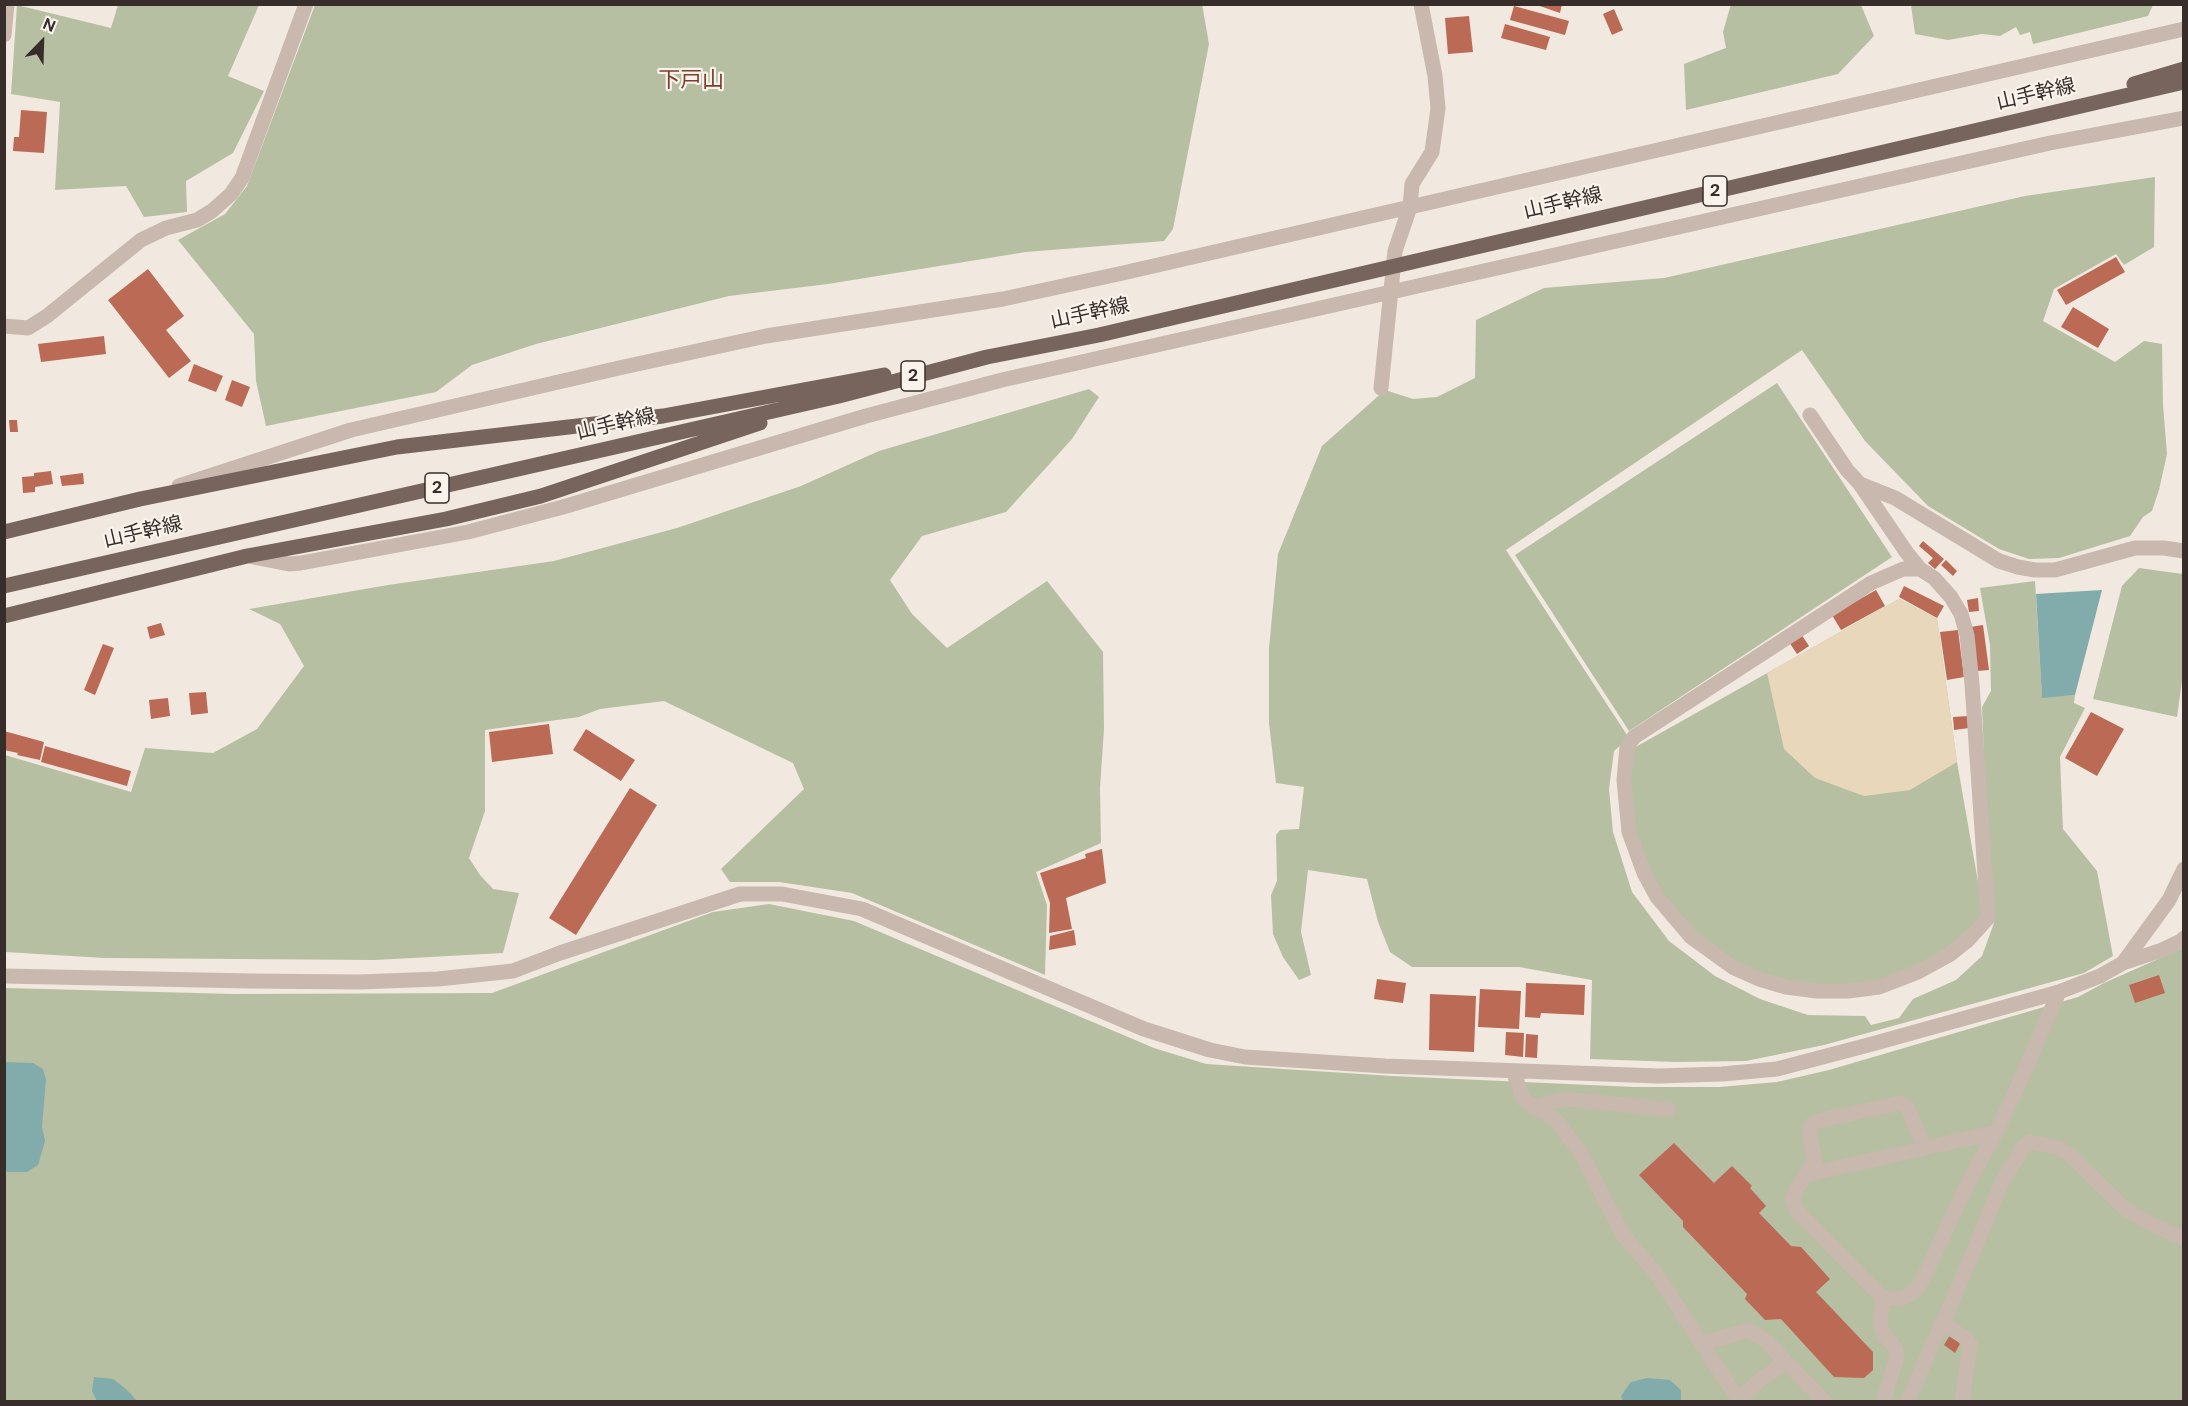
<!DOCTYPE html>
<html>
<head>
<meta charset="utf-8">
<style>
  body { margin:0 }
  #map { position:relative; width:2188px; height:1406px; overflow:hidden; background:#f1e8e0; font-family:"DM Sans",sans-serif }
  canvas { display:block }
  .frame { position:absolute; inset:0; border:6px solid #372e2b; pointer-events:none }
  .north { position:absolute; left:12px; top:12px; width:60px; height:60px; -webkit-text-stroke:4px #f9f3ec; paint-order:stroke; rotate:23deg; font-size:16px; font-weight:700; line-height:24px; text-align:center; color:#372e2b }
  .north::after { content:''; display:block; margin:auto; width:21px; height:27px; background:#372e2b; clip-path:polygon(50% 0,100% 100%,50% 72%,0 100%) }
</style>
</head>
<body>
<div id="map">
<canvas width="2188" height="1406"></canvas>
<div class="frame"></div>
<div class="north">N</div>
</div>
<script>
const g = document.querySelector('canvas').getContext('2d');
g.lineJoin = 'round';
function fill(path, color) { g.fillStyle = color; g.fill(path, 'evenodd'); }
const shape = rows => new Path2D(rows.map(r => 'M' + r).join(''));
function trace(path, color, width, dash) { g.strokeStyle = color; g.lineWidth = width; g.lineCap = dash ? 'butt' : 'round'; g.setLineDash(dash || []); g.stroke(path); }
function drawText(font, color, halo, rows, align = 'center') {
  g.font = font + ' "DM Sans","Noto Sans JP",sans-serif'; g.lineWidth = 4.5; g.setLineDash([]); g.textBaseline = 'middle'; g.strokeStyle = halo; g.fillStyle = color; for (const [text, x, y, turn = 0] of rows) {
    g.save(); g.translate(x, y); g.rotate((+turn || 0) * Math.PI / 180); g.textAlign = isNaN(turn) ? turn : align; if (halo) g.strokeText(text, 0, 0); g.fillText(text, 0, 0); g.restore();
  }
}
fill(shape([
  [1731,4,1861,5,1874,36,1838,74,1686,110,1684,64,1726,48,1723,32],
  [17,5,111,28,118,5,259,5,228,76,264,91,233,153,186,181,187,212,144,217,126,186,55,190,60,102,11,94],
  [315,5,1202,4,1209,44,1173,229,1164,241,1026,252,828,284,729,296,536,344,472,365,436,392,266,426,256,381,254,334,178,240,225,214,247,186],
  [1911,5,1911,4,2153,5,2148,16,2033,44,2030,32,2020,35,2016,27,2000,36,1982,34,1948,40,1915,34],
  [2155,177,2154,247,2124,265,2116,254,2054,289,2043,321,2115,362,2144,341,2162,344,2163,405,2167,454,2159,490,2152,511,2143,517,2130,536,2059,558,2029,559,1999,549,1928,506,1865,441,1802,350,1506,550,1629,738,1614,751,1609,789,1613,832,1632,892,1669,941,1715,976,1760,999,1808,1015,1865,1016,1871,1025,1899,1018,1913,999,1956,980,1982,956,1994,923,1987,835,1982,707,1991,691,1990,645,1980,588,2035,581,2042,697,2075,695,2074,703,2085,708,2060,757,2063,829,2097,871,2113,956,2084,973,1824,1045,1746,1061,1676,1062,1590,1059,1592,980,1519,967,1412,967,1390,952,1378,922,1367,879,1308,870,1301,932,1311,975,1299,980,1283,957,1273,934,1271,895,1277,881,1276,835,1280,830,1299,829,1304,787,1276,783,1269,723,1269,648,1278,554,1322,446,1385,390,1413,399,1437,397,1475,378,1476,320,1544,288,1664,278,2025,196],
  [1777,383,1892,557,1629,731,1515,555],
  [1089,389,1099,397,1072,439,1006,512,922,536,890,580,912,614,947,648,1047,581,1103,652,1104,729,1100,788,1101,843,1036,872,1047,905,1045,975,852,893,779,882,730,882,721,869,804,789,793,763,664,701,600,709,579,717,485,730,485,811,469,858,480,875,493,889,519,893,503,953,375,960,104,958,5,952,5,755,131,792,145,748,213,753,257,729,304,666,280,624,249,609,388,585,554,561,677,528,801,486,879,451],
  [2139,568,2183,574,2184,666,2177,717,2093,699,2122,586],
  [1899,599,1937,619,1957,762,1984,916,1942,953,1885,981,1839,987,1788,983,1750,971,1709,945,1662,897,1637,839,1630,789,1632,749],
  [769,904,854,921,1154,1048,1206,1064,1392,1076,1634,1087,1720,1087,1777,1082,1829,1070,2078,997,2104,983,2183,948,2183,1401,5,1402,5,988,234,994,492,993,713,912]
]), '#b6bfa1');
fill(shape([
  [1899,599,1937,619,1957,762,1910,790,1864,796,1815,778,1784,749,1767,673]
]), '#e8d7ba');
fill(shape([
  [2102,590,2075,695,2042,698,2036,594],
  [4,1062,33,1063,43,1069,46,1079,42,1127,45,1141,38,1165,27,1172,7,1172,5,1167],
  [94,1377,113,1379,127,1390,137,1401,97,1401,92,1391],
  [1647,1378,1670,1380,1681,1390,1681,1401,1623,1401,1621,1396,1631,1382]
]), '#82abab');
fill(shape([
  [1534,4,1562,4,1560,13],
  [1514,6,1569,21,1565,35,1510,20],
  [1614,9,1623,30,1612,35,1603,14],
  [1469,16,1473,52,1448,54,1445,18],
  [1505,24,1550,37,1546,50,1501,38],
  [21,110,47,112,44,153,13,151,14,137,19,137],
  [2116,257,2125,272,2066,305,2057,290],
  [148,269,184,316,166,330,191,361,169,378,108,300],
  [2073,307,2109,329,2098,348,2061,327],
  [104,336,106,354,41,362,38,344],
  [194,364,223,376,216,392,188,381],
  [232,380,250,387,242,407,225,400],
  [9,420,17,420,18,432,10,432],
  [51,471,53,484,35,487,35,492,23,493,22,477,34,476,34,473],
  [83,473,84,484,62,486,60,476],
  [1923,541,1944,559,1935,569,1928,563,1933,558,1919,546],
  [1946,560,1957,571,1953,576,1941,565],
  [1904,586,1944,606,1937,618,1899,597],
  [1876,590,1885,606,1841,630,1832,615],
  [1978,598,1979,611,1969,612,1967,600],
  [161,623,165,635,150,639,147,627],
  [1983,625,1989,670,1977,671,1970,627],
  [1958,630,1964,677,1947,680,1940,632],
  [1801,634,1809,646,1797,654,1789,642],
  [103,644,114,648,95,695,84,690],
  [206,692,208,713,191,715,189,693],
  [168,698,170,716,151,719,149,700],
  [2091,712,2124,729,2097,776,2065,758],
  [1968,716,1969,728,1954,730,1953,717],
  [549,724,553,754,492,762,489,732],
  [586,729,635,760,621,781,573,750],
  [4,731,44,742,40,760,17,755,18,753,4,750],
  [45,746,131,771,127,786,41,762],
  [630,788,657,805,576,935,549,918],
  [1102,849,1106,883,1066,898,1072,929,1049,933,1050,903,1040,873,1086,858,1085,854],
  [1074,930,1076,945,1049,950,1050,936],
  [2159,975,2165,993,2135,1003,2129,985],
  [1377,979,1406,983,1403,1003,1374,999],
  [1526,983,1585,985,1584,1015,1541,1013,1540,1018,1525,1017],
  [1480,989,1521,991,1519,1029,1478,1027],
  [1430,994,1476,996,1474,1052,1429,1050],
  [1506,1032,1524,1033,1523,1057,1505,1055],
  [1526,1034,1538,1035,1537,1058,1525,1057],
  [1674,1143,1714,1183,1732,1166,1752,1186,1750,1188,1766,1206,1759,1213,1791,1246,1801,1247,1830,1279,1816,1292,1873,1352,1873,1370,1864,1378,1834,1377,1781,1319,1765,1320,1745,1299,1747,1294,1683,1227,1683,1221,1639,1175],
  [1950,1335,1961,1342,1955,1353,1944,1345]
]), '#ba6a55');
trace(shape([
  [4,35,7,4],
  [4,326,28,328,47,316,141,240,166,228,197,220,212,211,231,194,242,178,306,4],
  [1381,388,1395,251,1410,207,1412,184,1432,152,1438,108,1435,76,1421,4],
  [1810,415,1847,470,1860,484,1907,553,1920,569,1934,578,1951,597,1961,614,1967,635,1972,684,1988,918,1968,940,1949,955,1918,972,1879,987,1848,991,1817,991,1786,987,1759,979,1734,968,1691,937,1657,897,1644,873,1629,832,1624,780,1627,747,1634,737,1871,583,1903,569,1920,569],
  [1860,484,1895,498,1999,561,2018,567,2035,570,2055,570,2135,548,2164,548,2184,551],
  [179,486,351,430,619,368,766,336,1003,299,1123,273,2184,29],
  [248,556,289,564,301,563,468,532,563,507,866,416,1002,380,2050,143,2184,118],
  [2123,963,2169,900,2184,869],
  [4,976,251,981,359,982,438,979,513,971,560,953,740,894,782,894,862,909,1144,1029,1210,1050,1245,1057,1385,1066,1658,1076,1722,1074,1777,1069,1872,1044,2059,992,2100,976,2123,963,2162,950,2181,941,2184,938],
  [1513,1071,1524,1100,1557,1121,1582,1155,1623,1235,1655,1272,1740,1402],
  [1535,1107,1564,1099,1668,1109],
  [1996,1132,1806,1175,1797,1187,1792,1200,1797,1211,1883,1298,1902,1298,1914,1292,1922,1281,1966,1187,1996,1132,2013,1097,2059,992],
  [1806,1175,1815,1160,1809,1133,1812,1124,1817,1121,1901,1103,1907,1107,1925,1147],
  [1942,1323,1964,1337,1970,1344,1962,1402],
  [1701,1344,1748,1330,1765,1340,1825,1402],
  [1739,1399,1760,1380,1786,1362],
  [1883,1402,1897,1357,1895,1348,1884,1335,1880,1324,1883,1298],
  [1907,1402,1962,1279,2002,1182,2024,1146,2030,1142,2059,1148,2070,1155,2123,1207,2142,1219,2184,1239]
]), '#c8b8ad', 15);
trace(shape([
  [2134,84,2184,69],
  [4,532,140,499,397,447,663,416,884,375],
  [4,586,839,396,987,357,1099,335,2184,82],
  [4,616,247,556,446,519,541,496,760,423]
]), '#77655d', 15);
for (const [x, y, w] of [
  [1715,191,24],
  [913,376,24],
  [437,488,24]
]) { const box = new Path2D(); box.roundRect(x - w / 2, y - 15, w, 30, 4.5); g.fillStyle = '#f9f3ec'; g.fill(box); trace(box, '#372e2b', 1.5); }
drawText('bold 18px', '#372e2b', null, [
  ["2",1715,191],
  ["2",913,376],
  ["2",437,488]
]);
drawText('20px', '#372e2b', '#f9f3ec', [
  ["山手幹線",2036,95,-13],
  ["山手幹線",1563,204,-13],
  ["山手幹線",1090,314,-12],
  ["山手幹線",616,425,-13],
  ["山手幹線",143,533,-13]
]);
drawText('22px', '#7e3d2c', '#f9f3ec', [
  ["下戸山",691,81]
]);
</script>
</body>
</html>
